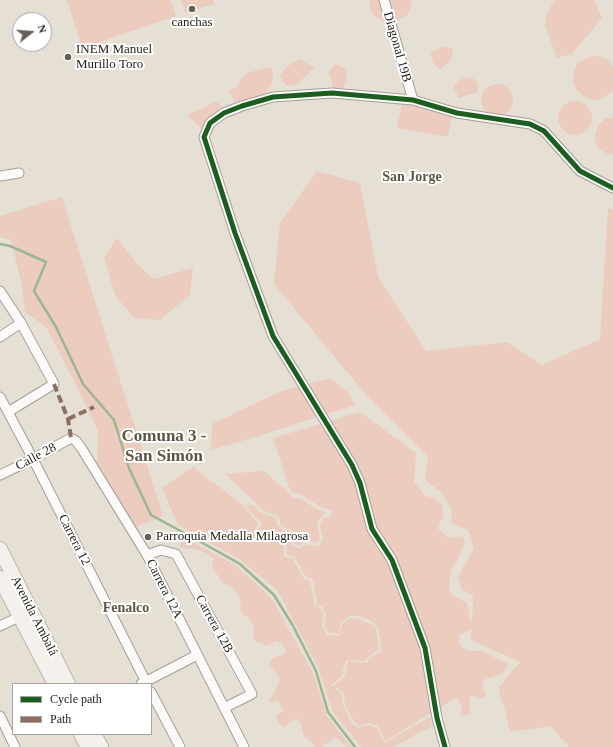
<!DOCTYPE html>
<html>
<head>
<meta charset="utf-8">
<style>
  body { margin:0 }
  #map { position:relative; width:613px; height:747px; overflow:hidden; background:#e5dfd4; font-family:Georgia,serif }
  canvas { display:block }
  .legend { position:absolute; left:12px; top:683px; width:140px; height:52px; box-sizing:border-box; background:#fff; border:1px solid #a6a5a2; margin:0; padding:5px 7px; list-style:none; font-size:12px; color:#201d16 }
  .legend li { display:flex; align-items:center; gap:8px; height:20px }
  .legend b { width:20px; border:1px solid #a6a5a2 }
  .north { position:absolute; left:12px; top:12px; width:40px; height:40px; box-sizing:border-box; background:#fff; border:1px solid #a6a5a2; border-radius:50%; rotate:73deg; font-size:11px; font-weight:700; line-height:16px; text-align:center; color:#201d16 }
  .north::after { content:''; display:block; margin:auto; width:14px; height:18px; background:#656158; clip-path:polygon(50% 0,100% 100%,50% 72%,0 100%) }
</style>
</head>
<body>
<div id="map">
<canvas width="613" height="747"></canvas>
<ul class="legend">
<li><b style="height:5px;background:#1b5e20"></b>Cycle path</li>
<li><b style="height:5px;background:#8d6e63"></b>Path</li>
</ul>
<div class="north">N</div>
</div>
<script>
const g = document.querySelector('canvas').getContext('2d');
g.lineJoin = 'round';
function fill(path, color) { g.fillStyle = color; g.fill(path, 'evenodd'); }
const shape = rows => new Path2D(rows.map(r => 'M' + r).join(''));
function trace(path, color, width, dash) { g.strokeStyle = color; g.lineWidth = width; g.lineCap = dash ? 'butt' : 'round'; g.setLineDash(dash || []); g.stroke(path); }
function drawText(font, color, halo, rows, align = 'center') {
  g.font = font + ' Georgia,serif'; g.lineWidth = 4; g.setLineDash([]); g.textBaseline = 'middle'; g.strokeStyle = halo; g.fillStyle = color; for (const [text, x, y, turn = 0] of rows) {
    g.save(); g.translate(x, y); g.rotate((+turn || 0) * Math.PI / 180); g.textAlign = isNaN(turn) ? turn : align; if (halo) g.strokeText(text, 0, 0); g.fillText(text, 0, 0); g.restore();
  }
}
fill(shape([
  [67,0,171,0,176,16,82,48],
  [181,0,213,0,214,4,185,13],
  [369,0,412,0,412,1,410,10,408,14,399,20,393,22,387,22,381,20,376,17,372,12,370,6],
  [554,0,594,0,602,18,572,54,557,58,545,25,546,17],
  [443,47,448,47,453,48,452,57,450,61,440,69,433,63,430,52],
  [596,56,602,57,608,61,613,67,613,90,609,94,603,98,596,100,589,99,583,96,578,91,574,85,573,78,574,71,577,64,583,60,589,57],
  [301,59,309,65,315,67,306,76,297,84,287,86,280,77,286,67],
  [335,64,347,70,346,81,344,87,334,91,329,72],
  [270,67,273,70,273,77,271,85,263,96,235,104,229,91,237,87,240,81,247,73],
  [469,77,476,80,478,87,478,92,459,98,453,86,459,80],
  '481 100a16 16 0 1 1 32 0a16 16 0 1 1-32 0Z',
  '558 118a17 17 0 1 1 34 0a17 17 0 1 1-34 0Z',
  [216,101,224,108,215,119,209,135,187,115,205,107],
  [402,104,414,105,452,117,448,137,397,128],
  [611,118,613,118,613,154,611,155,606,153,601,150,597,146,595,140,595,134,597,128,600,123,605,119],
  [317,171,360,183,378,277,426,351,507,342,542,365,600,339,608,208,613,210,613,747,568,747,568,744,561,739,551,726,510,732,506,713,500,697,499,687,520,662,471,640,471,629,460,635,459,644,463,648,470,651,481,651,509,664,503,673,483,680,483,688,485,693,485,697,481,699,474,696,470,697,469,708,471,713,466,715,460,716,462,705,459,702,459,698,454,699,385,741,378,726,369,723,359,726,355,723,345,704,343,691,333,686,344,678,348,661,367,663,370,658,382,651,378,627,370,620,358,616,350,616,340,623,339,634,329,633,325,627,326,614,322,606,317,605,314,586,313,579,306,577,294,557,286,554,287,545,274,531,258,530,262,524,245,505,254,505,259,512,276,518,277,525,283,530,289,531,291,545,299,549,306,544,314,546,320,546,323,538,321,532,320,525,324,517,331,516,332,511,319,506,300,494,291,493,273,438,360,412,416,453,414,482,425,496,434,498,442,505,444,516,441,521,438,529,445,534,448,538,463,536,465,543,457,561,452,568,449,585,451,594,467,603,470,619,472,624,473,595,462,590,458,577,474,548,468,530,451,523,452,510,441,492,425,480,428,457,367,396,274,284,280,223],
  [62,197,163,516,134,528,97,471,98,431,76,385,46,327,25,312,22,286,11,240,0,237,0,216],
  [117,238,138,265,154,279,193,268,190,295,160,320,134,318,115,295,104,257],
  [330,378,348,392,355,405,255,437,211,450,212,424,279,392],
  [193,467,243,505,258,524,255,531,273,534,284,545,284,556,293,559,304,579,310,581,315,607,320,608,323,614,322,626,327,635,339,636,342,625,350,618,361,620,371,624,376,629,379,649,368,657,365,661,346,660,341,677,331,685,341,693,343,705,352,724,358,728,368,725,377,728,384,743,430,717,432,726,393,747,361,747,333,712,318,667,277,590,238,558,178,525,162,488],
  [264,471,288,492,293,498,301,499,315,508,326,513,322,516,317,524,320,538,318,542,305,541,299,546,294,543,291,530,284,527,280,523,279,517,262,510,255,502,225,474],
  [176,533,233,564,252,580,272,599,313,673,327,716,351,747,347,747,335,737,323,746,323,747,315,747,309,739,305,738,302,730,302,725,296,718,284,727,278,722,276,715,284,711,278,701,270,703,270,699,276,690,280,678,269,664,273,658,284,654,286,651,282,643,276,641,266,646,254,640,253,633,254,627,248,616,244,617,241,611,240,599,235,590,227,584,224,584,213,569,212,563,214,559,206,553,195,549,181,548]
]), '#ecccbf');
trace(shape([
  [0,244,10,246,46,262,34,291,56,327,83,384,114,420,129,468,151,515,199,541,240,564,274,595,292,624,316,671,328,712,355,747]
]), '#9cb592', 2.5);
const minor = shape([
  [384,0,413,100],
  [0,176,19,173],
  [0,291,21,323,54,384,8,412],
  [0,337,21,323],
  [0,397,33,459,147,684],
  [0,475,33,459,71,438,76,441,82,449,147,555,244,747],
  [147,555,161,550,176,554,252,694,224,708],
  [0,626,23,615],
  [141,684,197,655],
  [151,692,180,747],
  [0,716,15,747],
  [445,747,437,718,425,648,392,560,372,529,360,483,352,465,273,336,235,233,204,137,210,123,224,113,242,106,273,97,332,93,413,100,457,113,530,124,544,131,580,171,613,188]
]);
const primary = shape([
  [0,549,68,684],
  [0,578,55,684],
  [81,734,88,747],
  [94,734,101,747]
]);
trace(minor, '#a4a098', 11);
trace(primary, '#bcb2a8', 16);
trace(minor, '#fbfaf9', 9);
trace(primary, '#f4f0ec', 14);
trace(shape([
  [54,384,68,419,71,438],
  [68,419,94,407]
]), '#8d6e63', 4, [8, 4]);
trace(shape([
  [445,747,437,718,425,648,392,560,372,529,360,483,352,465,273,336,235,233,204,137,210,123,224,113,242,106,273,97,332,93,413,100,457,113,530,124,544,131,580,171,613,188]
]), '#1b5e20', 5);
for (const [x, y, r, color] of [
  [192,9,4,"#656158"],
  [68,57,4,"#656158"],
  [148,537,4,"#656158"]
]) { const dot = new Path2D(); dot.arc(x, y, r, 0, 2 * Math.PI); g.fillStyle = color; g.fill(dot); trace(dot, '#fff', 1.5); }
drawText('13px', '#201d16', '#fff', [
  ["canchas",192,23,"center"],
  ["INEM Manuel",76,50],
  ["Murillo Toro",76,65],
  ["Parroquia Medalla Milagrosa",156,537]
], 'left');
drawText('13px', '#201d16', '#fff', [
  ["Diagonal 19B",397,47,74],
  ["Calle 28",36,457,-28],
  ["Carrera 12",74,540,63],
  ["Carrera 12A",164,589,63],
  ["Avenida Ambalá",34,616,63],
  ["Carrera 12B",214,624,61]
]);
drawText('bold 14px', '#5d5645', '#fff', [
  ["San Jorge",412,177],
  ["Fenalco",126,608]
]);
drawText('bold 17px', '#5d5645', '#fff', [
  ["Comuna 3 -",164,437],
  ["San Simón",164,457]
]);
</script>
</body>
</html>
